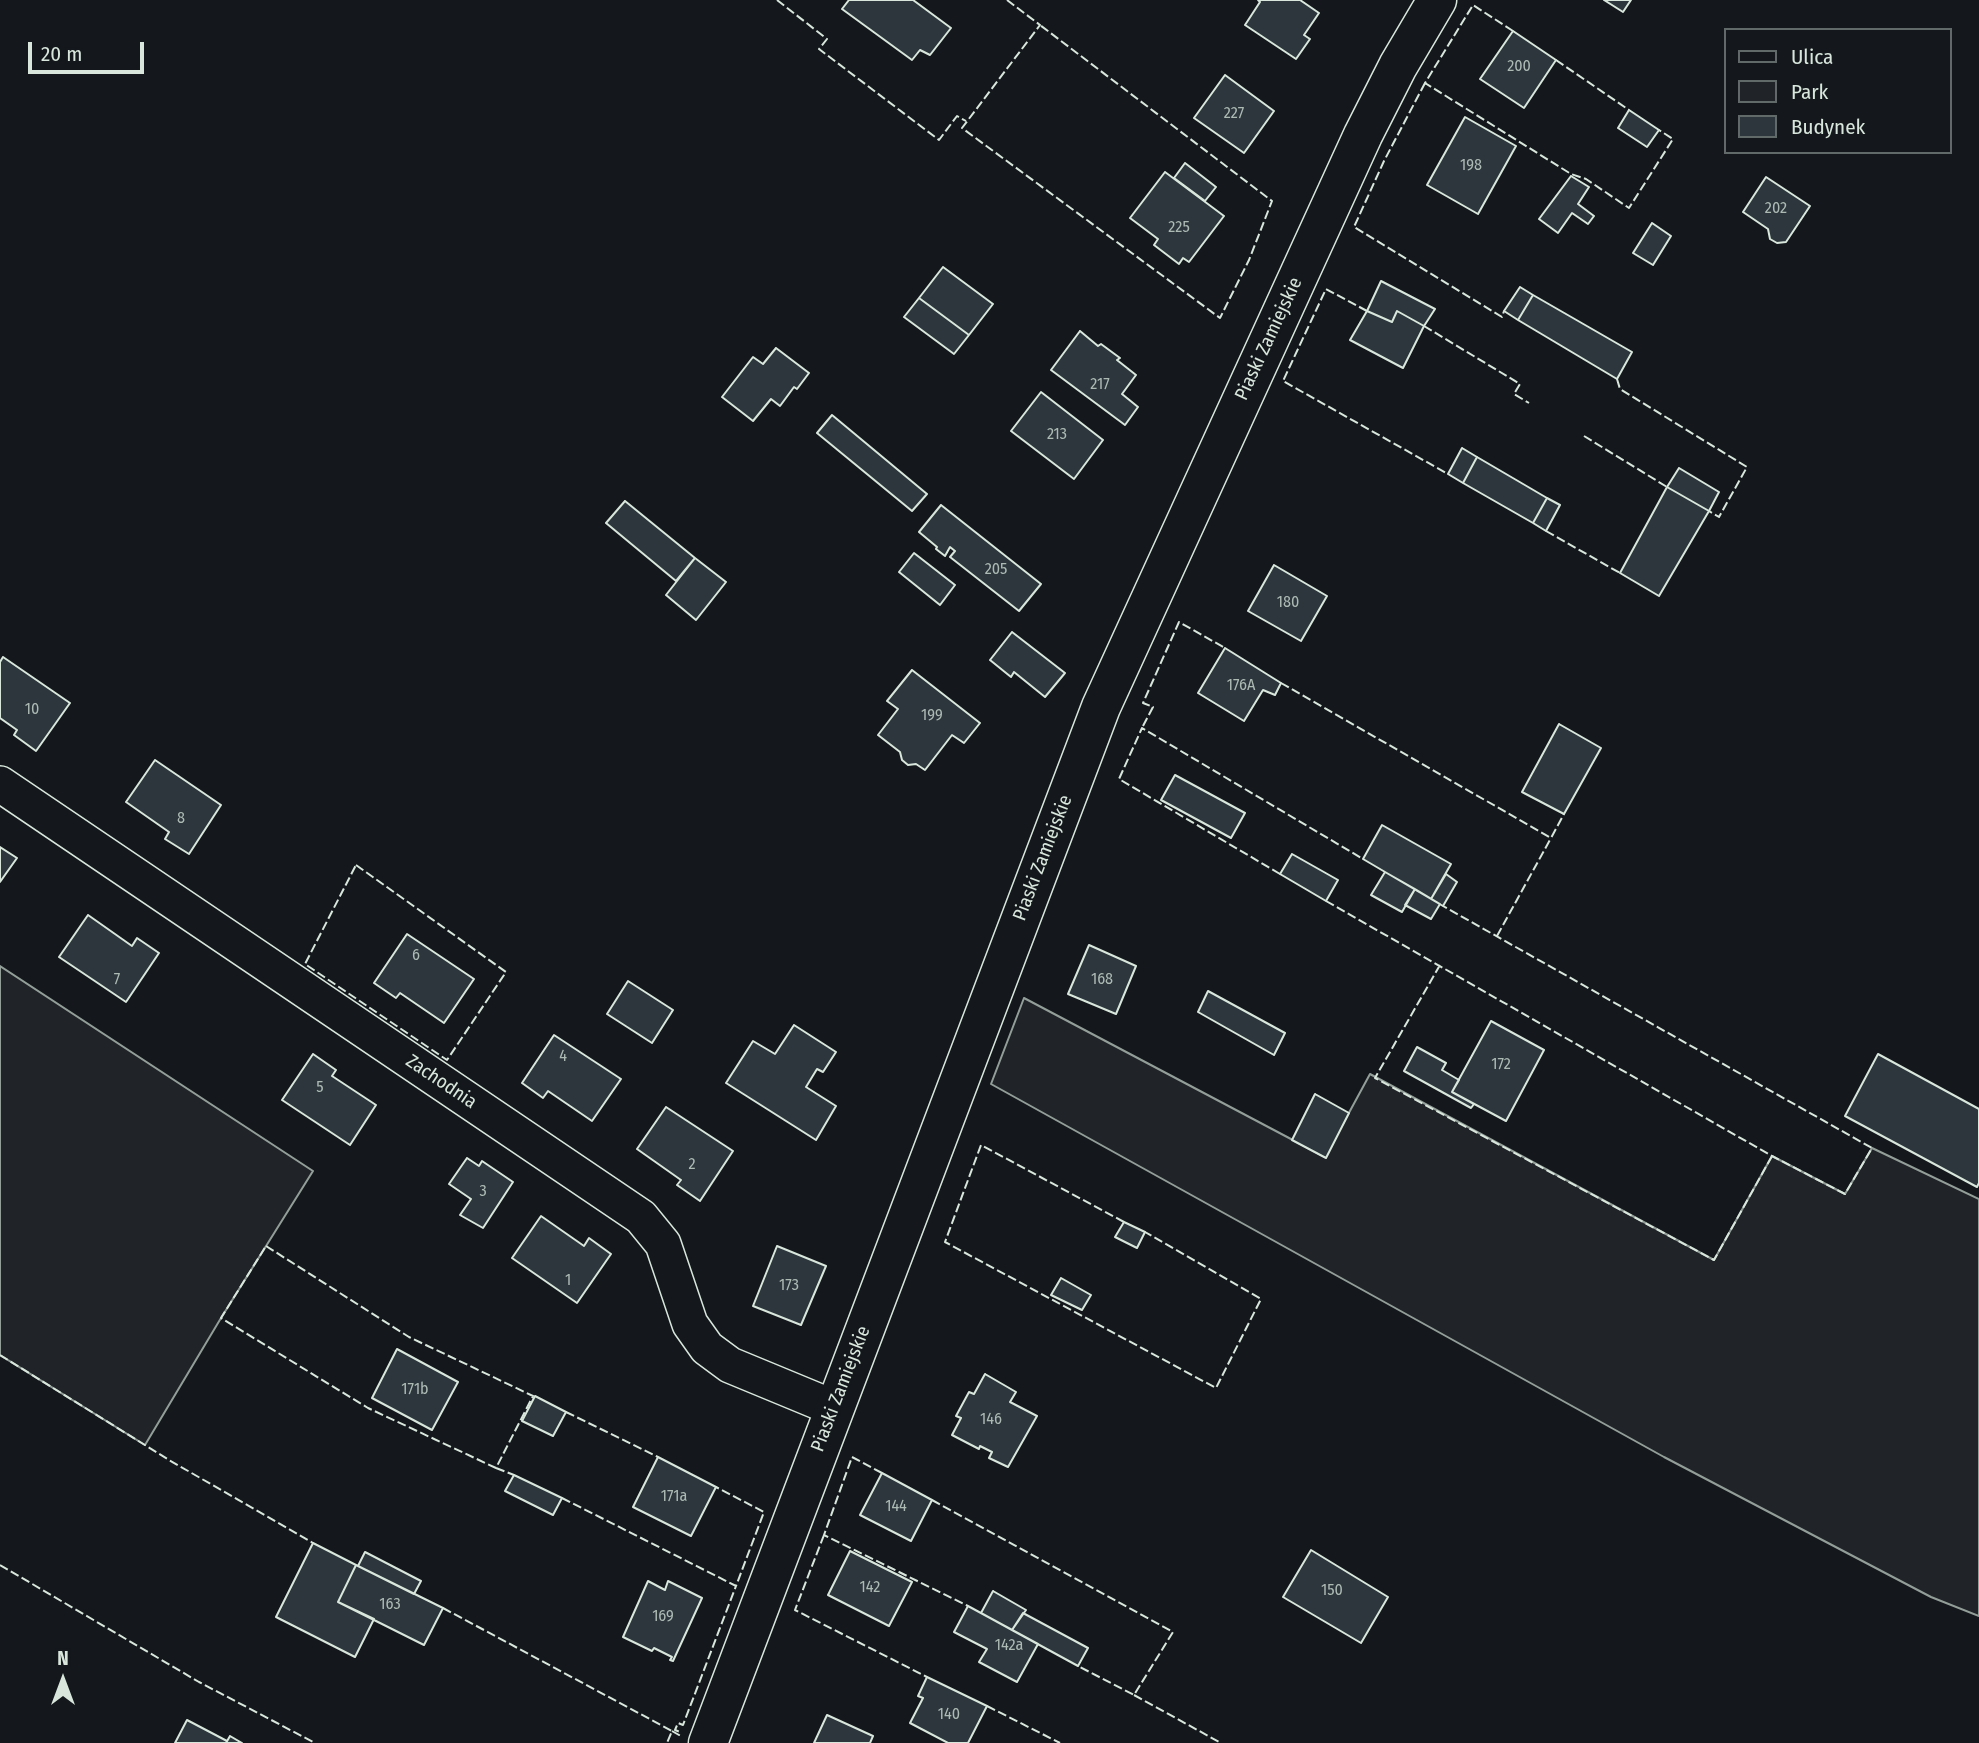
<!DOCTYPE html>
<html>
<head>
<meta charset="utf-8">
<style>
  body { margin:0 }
  #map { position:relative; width:1979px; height:1743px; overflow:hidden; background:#14181c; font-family:"Fira Sans Condensed",sans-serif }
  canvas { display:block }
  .legend { position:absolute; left:1724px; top:28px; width:228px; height:126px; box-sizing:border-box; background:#14181c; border:2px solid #626a69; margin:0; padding:9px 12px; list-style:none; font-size:21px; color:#d8e6dc }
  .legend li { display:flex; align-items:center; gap:14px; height:35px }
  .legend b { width:35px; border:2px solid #626a69 }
  .north { position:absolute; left:28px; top:1645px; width:70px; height:70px; -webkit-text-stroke:5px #14181c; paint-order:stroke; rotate:0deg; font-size:19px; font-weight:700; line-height:28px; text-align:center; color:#d8e6dc }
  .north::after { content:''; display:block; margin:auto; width:24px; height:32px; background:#d8e6dc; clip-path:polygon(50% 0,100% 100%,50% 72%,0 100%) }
  .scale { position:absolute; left:28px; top:42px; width:116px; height:32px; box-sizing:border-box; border:4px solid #d8e6dc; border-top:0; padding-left:9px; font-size:21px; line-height:24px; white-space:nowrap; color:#d8e6dc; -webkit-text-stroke:5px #14181c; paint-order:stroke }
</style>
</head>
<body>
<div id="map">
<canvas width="1979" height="1743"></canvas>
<ul class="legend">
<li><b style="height:9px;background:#14181c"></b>Ulica</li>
<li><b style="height:19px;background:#202428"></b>Park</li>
<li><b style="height:19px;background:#2c363c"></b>Budynek</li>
</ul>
<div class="north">N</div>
<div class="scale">20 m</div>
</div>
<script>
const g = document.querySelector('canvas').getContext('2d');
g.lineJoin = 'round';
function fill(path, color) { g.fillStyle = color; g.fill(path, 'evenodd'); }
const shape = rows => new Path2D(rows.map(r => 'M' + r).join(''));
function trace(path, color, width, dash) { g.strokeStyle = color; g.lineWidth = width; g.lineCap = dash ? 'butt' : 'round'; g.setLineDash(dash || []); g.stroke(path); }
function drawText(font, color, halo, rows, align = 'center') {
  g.font = font + ' "Fira Sans Condensed",sans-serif'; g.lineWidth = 5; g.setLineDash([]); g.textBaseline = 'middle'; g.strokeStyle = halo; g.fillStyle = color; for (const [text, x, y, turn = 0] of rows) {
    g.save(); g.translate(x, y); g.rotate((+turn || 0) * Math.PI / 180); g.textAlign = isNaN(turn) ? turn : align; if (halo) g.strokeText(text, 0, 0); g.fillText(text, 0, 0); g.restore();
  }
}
const green = shape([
  [0,966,313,1171,221,1318,145,1445,0,1355,0,966],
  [1024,998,1325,1157,1370,1074,1714,1260,1772,1156,1845,1194,1872,1148,1979,1199,1979,1616,1931,1597,1664,1457,991,1084,1024,998]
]);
fill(green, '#202428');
trace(green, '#939e99', 2);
const building = shape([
  [849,0,913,0,951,28,930,55,920,50,912,60,842,9,849,0],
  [1258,0,1300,0,1319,13,1304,35,1310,39,1296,59,1245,25,1260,2,1258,0],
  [1604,0,1631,0,1623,12,1604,0],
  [1513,31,1556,60,1524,108,1480,79,1513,31],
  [1225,75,1274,111,1244,153,1194,118,1225,75],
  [1629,110,1659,130,1647,147,1618,128,1629,110],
  [1465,117,1516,146,1478,214,1427,185,1465,117],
  [1185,163,1216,187,1205,201,1174,178,1185,163],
  [1165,172,1224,216,1189,262,1183,258,1179,264,1154,245,1158,239,1130,218,1165,172],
  [1571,176,1589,187,1578,204,1594,216,1588,224,1572,213,1558,233,1539,219,1571,176],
  [1766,177,1810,206,1786,242,1777,243,1770,239,1768,229,1743,212,1766,177],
  [1652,223,1671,236,1653,265,1633,253,1652,223],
  [943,267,993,304,969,335,919,298,943,267],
  [1381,281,1435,309,1424,326,1397,311,1392,322,1367,311,1381,281],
  [1520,287,1533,295,1518,320,1504,311,1520,287],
  [1533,295,1632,352,1617,379,1518,320,1533,295],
  [919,298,969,335,954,354,904,317,919,298],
  [1367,311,1392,322,1397,311,1424,326,1403,368,1350,340,1367,311],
  [1080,331,1098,346,1101,344,1120,358,1117,360,1136,375,1122,394,1138,407,1125,425,1051,370,1080,331],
  [776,348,809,373,797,389,794,387,780,406,771,399,753,421,722,397,753,357,763,364,776,348],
  [1041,392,1103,440,1074,479,1011,431,1041,392],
  [832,415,927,494,912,511,817,433,832,415],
  [1462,448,1477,457,1463,483,1448,474,1462,448],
  [1477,457,1547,498,1533,523,1463,483,1477,457],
  [1679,468,1719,492,1709,511,1667,487,1679,468],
  [1667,487,1709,511,1659,596,1620,573,1667,487],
  [1547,498,1560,505,1546,531,1533,523,1547,498],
  [625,501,695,558,676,581,606,523,625,501],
  [941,505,1041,584,1019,611,950,557,955,551,950,547,945,556,936,549,937,547,919,532,941,505],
  [914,553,955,585,940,605,899,572,914,553],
  [695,558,726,582,696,620,666,595,695,558],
  [1274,565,1327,596,1301,641,1248,611,1274,565],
  [1012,632,1065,673,1045,697,1014,672,1011,677,990,660,1012,632],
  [1225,648,1281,683,1275,695,1263,690,1244,721,1198,693,1225,648],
  [3,657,70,703,36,751,14,735,17,730,0,718,0,662,3,657],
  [912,670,980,723,964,743,952,735,925,770,916,764,908,765,902,760,900,752,878,735,898,709,887,701,912,670],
  [1559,724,1601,748,1564,814,1522,792,1559,724],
  [155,760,221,805,189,854,165,839,169,832,126,802,155,760],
  [1175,775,1245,813,1231,838,1161,800,1175,775],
  [1382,825,1451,864,1431,899,1363,859,1382,825],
  [0,847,17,858,0,882,0,847],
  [1292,854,1338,880,1326,901,1280,874,1292,854],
  [1385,872,1415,889,1402,912,1371,895,1385,872],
  [1446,874,1457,882,1443,906,1431,899,1446,874],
  [1415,889,1440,904,1431,919,1405,905,1415,889],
  [88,915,132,946,137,938,159,953,126,1002,59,957,88,915],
  [407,934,474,979,444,1023,400,993,396,998,374,983,407,934],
  [1089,945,1136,966,1116,1014,1068,994,1089,945],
  [628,981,673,1010,652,1043,607,1014,628,981],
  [1208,991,1285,1033,1274,1055,1198,1012,1208,991],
  [1491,1021,1544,1050,1506,1121,1452,1092,1491,1021],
  [794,1025,836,1052,823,1072,817,1069,806,1087,836,1106,816,1140,726,1083,753,1041,775,1054,794,1025],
  [554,1035,621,1079,592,1121,548,1091,543,1098,522,1083,554,1035],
  [1417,1047,1446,1063,1442,1070,1459,1080,1452,1092,1474,1104,1471,1108,1404,1071,1417,1047],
  [313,1054,336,1070,332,1076,376,1105,350,1145,282,1100,313,1054],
  [1878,1054,1979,1109,1979,1183,1977,1187,1845,1116,1878,1054],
  [1315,1094,1349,1113,1326,1158,1292,1140,1315,1094],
  [666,1107,733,1151,700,1201,677,1185,681,1180,637,1149,666,1107],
  [467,1158,479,1166,482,1161,513,1182,483,1228,460,1215,471,1199,449,1184,467,1158],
  [541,1216,584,1246,589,1238,611,1254,577,1303,512,1258,541,1216],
  [1124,1222,1145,1232,1137,1248,1115,1237,1124,1222],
  [777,1246,826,1266,801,1325,753,1306,777,1246],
  [1061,1278,1091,1295,1082,1310,1051,1295,1061,1278],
  [397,1349,458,1382,432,1430,372,1398,397,1349],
  [985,1374,1016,1392,1010,1402,1037,1416,1008,1467,989,1458,992,1452,980,1446,979,1449,952,1435,961,1418,956,1416,969,1392,974,1394,985,1374],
  [535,1396,566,1412,553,1436,522,1421,535,1396],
  [658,1457,716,1487,691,1536,633,1507,658,1457],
  [882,1473,932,1500,911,1541,860,1515,882,1473],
  [514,1475,562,1498,553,1515,505,1491,514,1475],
  [313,1543,356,1565,338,1602,374,1619,355,1657,276,1617,313,1543],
  [1311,1550,1388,1597,1361,1643,1283,1597,1311,1550],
  [850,1551,912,1582,889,1626,828,1595,850,1551],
  [365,1552,421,1581,414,1594,358,1566,365,1552],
  [356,1565,443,1608,424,1645,338,1602,356,1565],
  [648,1581,665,1590,668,1581,702,1598,673,1661,670,1660,672,1657,654,1648,652,1651,623,1637,648,1581],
  [993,1591,1026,1610,1012,1630,981,1613,993,1591],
  [968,1606,1038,1644,1017,1682,979,1662,987,1649,954,1632,968,1606],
  [1023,1613,1088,1648,1078,1666,1012,1630,1023,1613],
  [927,1677,987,1706,968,1743,948,1743,910,1723,923,1698,918,1696,927,1677],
  [827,1715,873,1736,870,1743,814,1743,827,1715],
  [187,1720,227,1741,226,1743,175,1743,187,1720],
  [230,1736,242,1743,226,1743,230,1736]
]);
fill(building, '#2c363c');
trace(building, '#d8e6dc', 2);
const minor = shape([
  [0,784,641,1217,663,1244,690,1324,707,1348,730,1365,834,1408]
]);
const tertiary = shape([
  [708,1743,1101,707,1363,135,1398,66,1437,0]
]);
trace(minor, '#d8e6dc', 38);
trace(tertiary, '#d8e6dc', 41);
trace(minor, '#14181c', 35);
trace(tertiary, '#14181c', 38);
trace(shape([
  [777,0,827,39,819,49,939,140,957,116,966,121],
  [1007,0,1040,25,962,128,1220,318,1249,260,1272,201,1040,25],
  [1513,31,1473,5,1425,83,1571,174,1586,179,1629,208,1673,139,1659,130],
  [1556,60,1629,110],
  [1425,83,1384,161,1354,227,1502,317,1504,311],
  [1367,311,1326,289,1283,381,1448,474],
  [1424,326,1520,384,1514,394,1529,403],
  [1617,379,1620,389,1747,467,1719,517,1709,511],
  [1584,436,1667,487],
  [1546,531,1620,573],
  [1281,683,1551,838,1564,814],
  [1143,726,1153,707,1143,703,1179,622,1225,648],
  [356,865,506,972,447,1060,305,964,356,865],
  [1280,874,1119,779,1142,728,1363,859],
  [1326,901,1772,1156,1845,1194,1872,1148,1443,906],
  [1497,936,1551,838],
  [1440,965,1375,1078,1714,1260,1772,1156],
  [1124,1222,981,1145,945,1242,1216,1388,1261,1299,1145,1232],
  [266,1246,409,1337,533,1396,496,1468,368,1408,221,1318,266,1246],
  [0,1355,169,1460,313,1543],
  [566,1412,658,1457],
  [496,1468,514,1475],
  [882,1473,852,1457,824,1535,968,1606],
  [562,1498,736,1586,764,1512,716,1487],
  [932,1500,1173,1632,1134,1695,1078,1666],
  [824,1535,795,1610,927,1677],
  [0,1565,199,1682,315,1743],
  [443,1608,672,1731,667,1743],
  [1134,1695,1221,1743],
  [987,1706,1060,1743],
  [672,1731,679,1735,680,1732,675,1730,678,1723,683,1725,736,1586]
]), '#d8e6dc', 2, [9, 3.5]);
drawText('16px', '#adbab4', null, [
  ["200",1519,67],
  ["227",1234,114],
  ["198",1471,166],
  ["202",1776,209],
  ["225",1179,228],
  ["217",1100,385],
  ["213",1057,435],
  ["205",996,570],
  ["180",1288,603],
  ["176A",1241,686],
  ["10",32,710],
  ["199",932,716],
  ["8",181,819],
  ["6",416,956],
  ["7",117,980],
  ["168",1102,980],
  ["4",563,1057],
  ["172",1501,1065],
  ["5",320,1088],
  ["2",692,1165],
  ["3",483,1192],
  ["1",568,1281],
  ["173",789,1286],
  ["171b",415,1390],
  ["146",991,1420],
  ["171a",674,1497],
  ["144",896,1507],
  ["142",870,1588],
  ["150",1332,1591],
  ["163",390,1605],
  ["169",663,1617],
  ["142a",1009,1646],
  ["140",949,1715]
]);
drawText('19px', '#d8e6dc', '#14181c', [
  ["Piaski Zamiejskie",1269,339,-65],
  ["Piaski Zamiejskie",1043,858,-69],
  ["Zachodnia",441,1082,34],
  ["Piaski Zamiejskie",841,1389,-69]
]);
</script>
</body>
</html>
